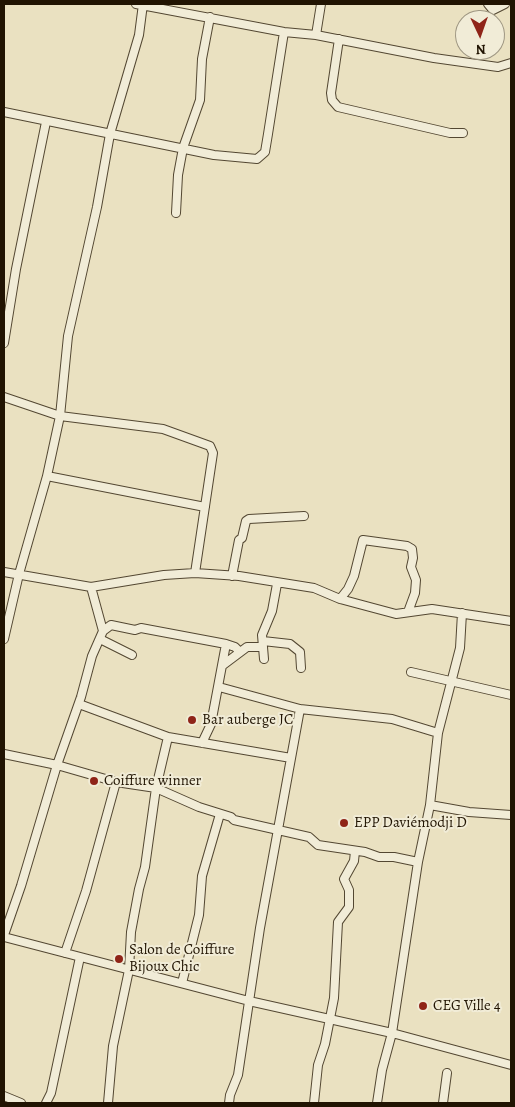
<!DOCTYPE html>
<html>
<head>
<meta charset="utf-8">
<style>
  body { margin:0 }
  #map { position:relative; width:515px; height:1107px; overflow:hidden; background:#eae1c1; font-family:Alegreya,serif }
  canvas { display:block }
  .frame { position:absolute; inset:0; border:5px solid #211402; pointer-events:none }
  .north { position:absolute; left:455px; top:10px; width:50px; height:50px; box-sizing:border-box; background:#f1ecd7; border:1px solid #9e9682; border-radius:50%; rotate:177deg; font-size:14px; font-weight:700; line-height:20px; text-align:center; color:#211402 }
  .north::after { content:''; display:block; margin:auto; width:18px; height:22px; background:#8f2418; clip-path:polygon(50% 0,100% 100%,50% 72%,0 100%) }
</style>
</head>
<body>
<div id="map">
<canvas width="515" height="1107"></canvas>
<div class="frame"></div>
<div class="north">N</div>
</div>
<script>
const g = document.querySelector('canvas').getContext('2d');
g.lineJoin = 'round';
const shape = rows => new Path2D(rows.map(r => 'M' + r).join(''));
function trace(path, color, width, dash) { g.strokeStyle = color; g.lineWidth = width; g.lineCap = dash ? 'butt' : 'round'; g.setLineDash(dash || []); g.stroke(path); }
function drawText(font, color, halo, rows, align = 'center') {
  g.font = font + ' Alegreya,serif'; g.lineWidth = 4; g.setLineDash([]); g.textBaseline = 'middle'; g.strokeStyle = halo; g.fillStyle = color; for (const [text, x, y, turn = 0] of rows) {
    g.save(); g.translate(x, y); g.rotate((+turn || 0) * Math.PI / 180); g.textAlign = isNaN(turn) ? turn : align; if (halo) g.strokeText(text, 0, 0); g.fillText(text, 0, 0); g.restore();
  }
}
const minor = shape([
  [136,4,284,32,316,35,434,58,498,67,511,63],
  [143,4,139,35,110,134,97,207,68,336,60,416,163,429,210,446,213,453,195,573],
  [488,4,493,10,505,4],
  [316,35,321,4],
  [339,39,331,93,332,100,338,107,450,133,463,133],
  [4,112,214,155,257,159,265,152,268,134,284,32],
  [176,213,178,175,183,148,200,100,202,59,210,17],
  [4,343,16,269,46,122],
  [4,397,60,416,47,476,19,574,4,639],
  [47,476,205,507],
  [4,572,91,587,164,575,195,573,239,576,314,588,340,599,396,614,432,609,511,621],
  [232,576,239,540,242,538,246,521,249,519,304,516],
  [340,599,348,589,354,576,363,540,407,546,412,549,413,558,411,567,416,580,415,593,408,612],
  [103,631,111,625,135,630,141,628,226,644,235,647,240,652],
  [100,639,132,655],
  [263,641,290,644,300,652,301,668],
  [264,659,262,635,272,611,277,584],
  [223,665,247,647,263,647],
  [411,672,511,695],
  [219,687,300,709,392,719,438,733],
  [79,704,168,737,291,758],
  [202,743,211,724,226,644],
  [4,754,57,765,116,782,156,788,199,807,231,817,234,820,309,837,318,845,365,852,379,857,394,857,418,862],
  [430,805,469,812,511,815],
  [4,935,21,886,57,765,81,697,92,656,103,631,91,587],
  [4,937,249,1001,392,1033,511,1065],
  [65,953,86,891,116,782],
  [182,983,199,915,202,876,220,814],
  [4,1096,21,1103],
  [46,1103,51,1093,80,957],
  [108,1103,113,1046,129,970,131,932,139,889,145,867,156,788,168,737],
  [229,1103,230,1095,238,1075,260,928,300,709],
  [314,1103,318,1065,325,1044,334,998,338,922,349,907,349,890,344,879,354,861,355,851],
  [377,1103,382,1070,392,1033,418,862,430,805,438,733,460,648,462,613],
  [443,1103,447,1073]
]);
trace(minor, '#534732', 10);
trace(minor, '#f1ecd7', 8);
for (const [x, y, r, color] of [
  [192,720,5,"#8f2418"],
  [94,781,5,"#8f2418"],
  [344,823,5,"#8f2418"],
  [119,959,5,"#8f2418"],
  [423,1006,5,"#8f2418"]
]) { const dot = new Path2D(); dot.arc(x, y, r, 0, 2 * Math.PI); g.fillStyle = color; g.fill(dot); trace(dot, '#f1ecd7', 2); }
drawText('15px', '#211402', '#f1ecd7', [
  ["Bar auberge JC",202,720],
  ["Coiffure winner",104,781],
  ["EPP Daviémodji D",354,823],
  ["Salon de Coiffure",129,950],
  ["Bijoux Chic",129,967],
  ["CEG Ville 4",433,1006]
], 'left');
</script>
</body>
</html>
